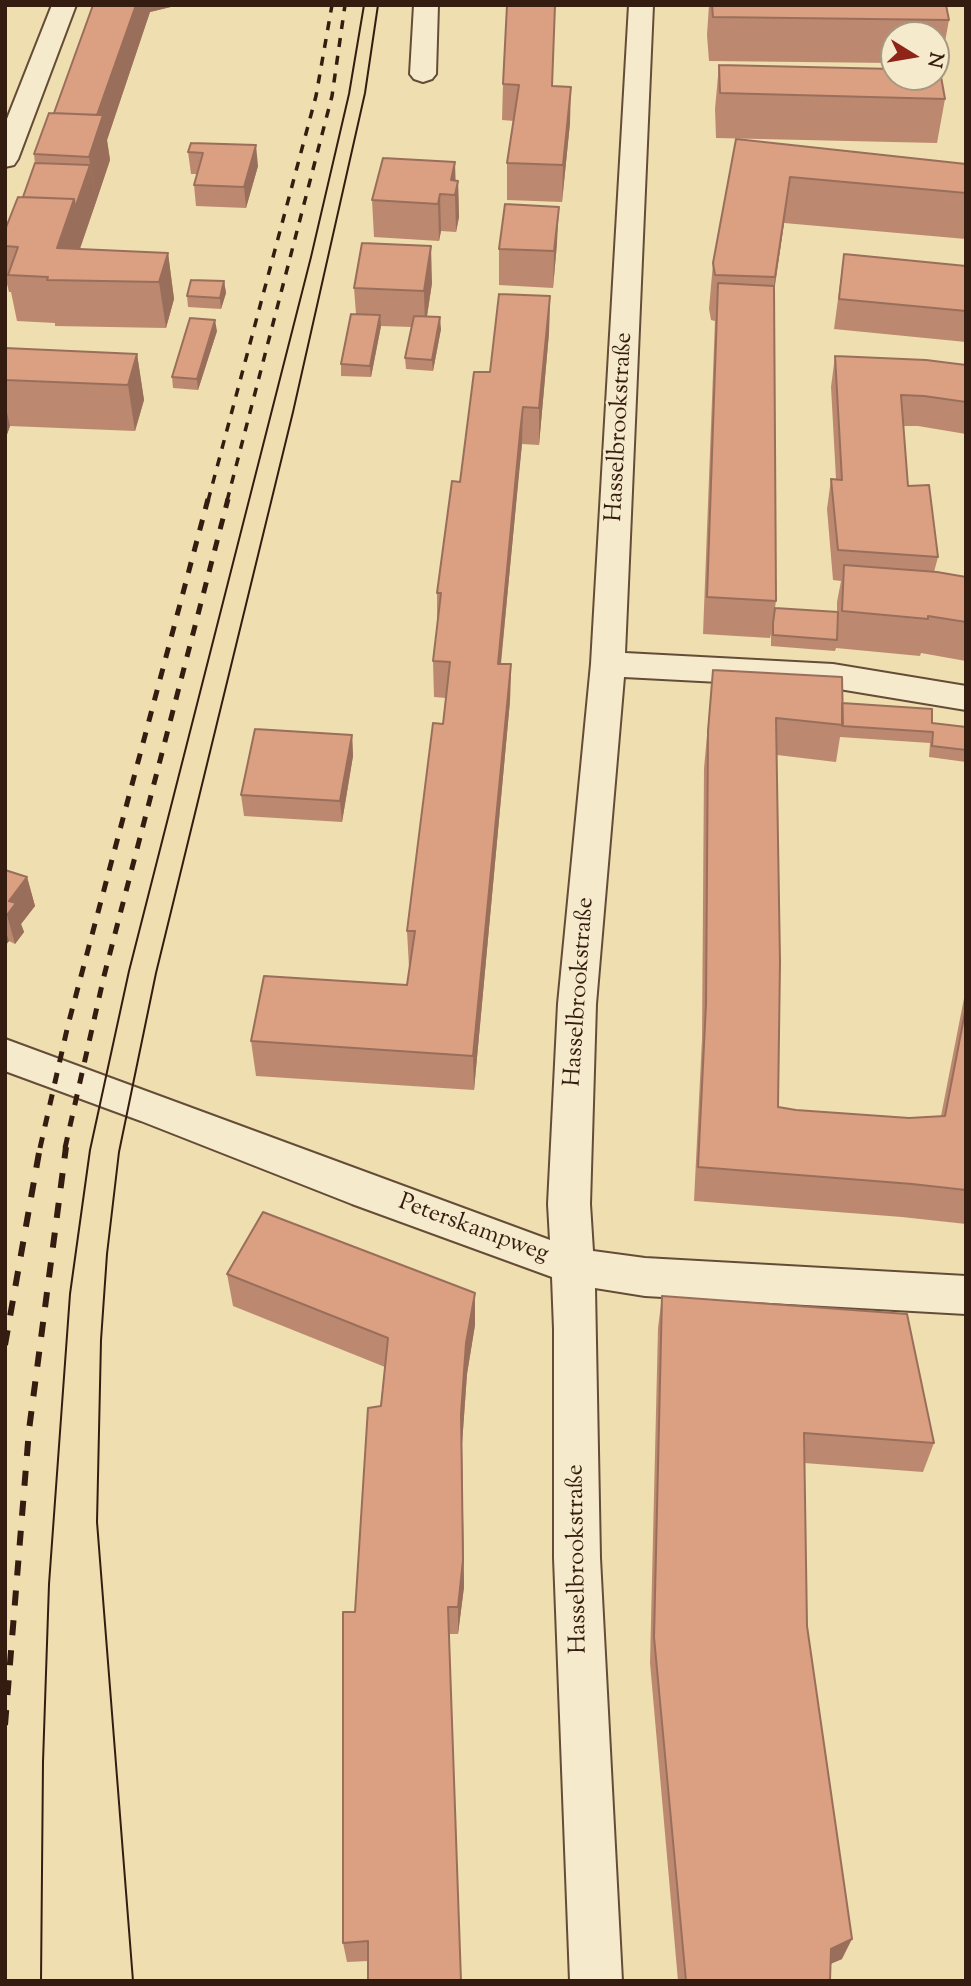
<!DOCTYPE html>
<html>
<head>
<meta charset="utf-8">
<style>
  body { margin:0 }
  #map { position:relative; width:971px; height:1986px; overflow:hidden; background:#efdeaf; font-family:"Sorts Mill Goudy",serif }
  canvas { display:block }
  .frame { position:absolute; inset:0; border:7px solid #351c11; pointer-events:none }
  .north { position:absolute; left:880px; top:21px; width:70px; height:70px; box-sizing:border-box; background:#f5eacb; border:2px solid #a89881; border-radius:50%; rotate:101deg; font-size:19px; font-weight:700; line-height:28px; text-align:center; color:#351c11 }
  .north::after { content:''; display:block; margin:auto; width:24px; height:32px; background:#8f2418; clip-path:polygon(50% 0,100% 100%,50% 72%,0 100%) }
</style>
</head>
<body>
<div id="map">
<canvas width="971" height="1986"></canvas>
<div class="frame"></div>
<div class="north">N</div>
</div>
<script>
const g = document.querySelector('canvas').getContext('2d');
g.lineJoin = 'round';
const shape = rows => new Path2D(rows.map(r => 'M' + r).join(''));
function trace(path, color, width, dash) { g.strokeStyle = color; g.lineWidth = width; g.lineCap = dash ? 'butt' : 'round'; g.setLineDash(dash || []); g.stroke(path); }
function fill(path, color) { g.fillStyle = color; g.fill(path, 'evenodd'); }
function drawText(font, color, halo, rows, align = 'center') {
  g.font = font + ' "Sorts Mill Goudy",serif'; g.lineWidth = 5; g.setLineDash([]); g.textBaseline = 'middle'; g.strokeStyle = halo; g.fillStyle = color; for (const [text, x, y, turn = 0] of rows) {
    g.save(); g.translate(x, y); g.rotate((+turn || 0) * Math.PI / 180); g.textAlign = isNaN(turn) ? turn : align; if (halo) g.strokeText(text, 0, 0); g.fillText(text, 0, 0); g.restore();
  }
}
const minor = shape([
  [52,5,76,5,18,159,14,165,5,167,5,124,52,5],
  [414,5,438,5,436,74,432,79,423,82,414,79,410,74,414,5],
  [629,5,653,5,625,653,833,664,966,686,966,710,833,688,624,677,596,1004,590,1204,593,1251,645,1258,966,1276,966,1314,645,1296,595,1288,600,1558,622,1981,570,1981,554,1558,554,1329,552,1277,352,1204,141,1121,5,1071,5,1039,550,1240,548,1204,558,1004,591,664,629,5]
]);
trace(minor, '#644c38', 4);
fill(minor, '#f5eacb');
trace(shape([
  [41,1981,43,1762,49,1584,70,1294,90,1150,129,971,311,257,349,94,364,5],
  [133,1981,97,1522,101,1340,107,1254,119,1152,156,973,293,412,365,93,378,5]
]), '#351c11', 2);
trace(shape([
  [208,501,316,96,332,5],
  [227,501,332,96,345,5]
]), '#351c11', 3.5, [9, 9]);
trace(shape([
  [40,1148,68,1025,208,499],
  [65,1148,104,976,228,499]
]), '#351c11', 5, [11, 11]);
trace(shape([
  [5,1345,40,1147],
  [5,1725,29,1430,66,1147]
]), '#351c11', 6, [15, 15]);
fill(shape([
  [93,5,179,5,150,12,107,140,110,160,80,249,168,253,174,299,166,328,55,326,55,323,17,321,11,292,9,292,5,276,5,230,23,197,35,164,34,154,54,113],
  [709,5,946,5,949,20,941,64,936,64,936,35,894,35,894,63,709,61,707,35],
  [719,65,945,99,937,143,716,138,715,109],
  [503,84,553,86,570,123,562,202,507,200,507,163,514,121,502,120],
  [736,139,966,164,966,239,784,223,774,293,776,601,775,608,837,612,837,602,841,581,833,580,827,509,831,479,836,479,831,387,835,356,966,365,966,434,918,426,903,426,908,486,938,557,934,572,966,577,966,661,921,653,920,656,836,648,835,651,771,646,771,634,770,638,703,634,715,321,711,320,709,309,713,263],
  [191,143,258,166,246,208,196,206,194,185,197,174,191,174,188,152],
  [455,162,455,181,458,181,459,217,456,232,441,231,439,241,374,237,372,200],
  [557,243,553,288,499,285,499,249],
  [844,254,966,266,966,342,834,329],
  [224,281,226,293,221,309,188,307,187,296],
  [432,283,427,317,441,329,433,371,406,369,405,358,412,327,381,326,371,377,341,376,341,364,356,314,354,288],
  [550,296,549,333,539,445,522,444,519,471,501,664,511,664,510,701,474,1090,256,1076,251,1041,407,985,410,967,409,967,407,931,443,724,446,698,434,697,433,661,437,625,437,593,460,482,490,372],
  [217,331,198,390,173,388,172,377],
  [5,348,137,354,144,400,135,431,10,426,5,440],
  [713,670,842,703,932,723,966,727,966,762,929,757,930,743,840,737,836,762,777,755,778,1107,796,1110,909,1118,941,1116,966,988,966,1224,902,1217,694,1201,702,1039,704,768],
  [352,735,353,756,342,822,244,816,241,795],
  [5,870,27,877,35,906,21,924,24,932,15,944,9,941,5,946],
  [227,1274,475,1325,467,1374,462,1444,464,1587,458,1634,449,1634,368,1961,347,1962,343,1943,355,1612,385,1367,233,1306],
  [662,1296,934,1443,923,1472,804,1463,807,1626,842,1959,830,1964,830,1981,678,1981,650,1663,658,1328]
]), '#bc8970');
fill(shape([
  [136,5,179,5,150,12,107,140,110,160,96,202,89,157,94,124],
  [571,87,570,123,562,202,563,165],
  [256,145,258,166,246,208,244,187],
  [455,162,456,194,458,181,459,217,456,232,455,195,451,180],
  [90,165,96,202,69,280,57,248,74,199],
  [790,177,784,223,769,323,775,277],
  [440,194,441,231,439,241,438,204],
  [559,207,557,243,553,288,554,251],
  [431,246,432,283,425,328,424,291],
  [168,253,174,299,166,328,159,282],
  [224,281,226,293,221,309,220,298],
  [550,296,549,333,539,445,539,408],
  [380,315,381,326,371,377,370,366],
  [440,317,441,329,433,371,432,360],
  [215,320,217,331,198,390,197,379],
  [137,354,144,400,135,431,128,385],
  [5,403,10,426,5,440],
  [523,407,522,444,497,701,498,664],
  [511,664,510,701,474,1090,473,1056],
  [352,735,353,756,342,822,340,801],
  [27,877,35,906,21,924,24,932,15,944,7,915,9,901],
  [5,929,9,941,5,946],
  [475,1293,475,1325,467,1374,462,1444,464,1587,458,1634,458,1607,461,1414,466,1343],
  [852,1939,842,1959,821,1968,831,1949]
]), '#996f5b');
const building = shape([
  [93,5,136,5,97,115,54,113,93,5],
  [507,5,555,5,552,86,571,87,563,165,507,163,519,85,503,84,507,5],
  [712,5,946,5,949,20,713,17,712,5],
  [719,65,894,69,894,77,936,77,936,70,940,71,945,99,720,93,719,65],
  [49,113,103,115,89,157,34,154,49,113],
  [736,139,966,164,966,193,790,177,775,277,715,275,713,263,736,139],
  [191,143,256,145,244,187,194,185,203,153,188,152,191,143],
  [383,158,455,162,451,180,458,181,455,195,440,194,438,204,372,200,383,158],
  [35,163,90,165,75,208,74,199,23,197,35,163],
  [18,197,74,199,57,248,168,253,159,282,47,280,48,277,8,275,18,247,5,246,5,230,18,197],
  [505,204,559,207,554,251,499,249,505,204],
  [362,243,431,246,424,291,354,288,362,243],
  [844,254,966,266,966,311,839,299,844,254],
  [191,280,224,281,220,298,187,296,191,280],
  [718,283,774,286,776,601,707,597,718,283],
  [499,294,550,296,539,408,523,407,520,433,498,664,511,664,473,1056,251,1041,264,976,407,985,415,931,407,931,433,723,443,724,450,662,433,661,441,593,437,593,452,481,460,482,474,372,490,372,499,294],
  [351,314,380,315,370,366,341,364,351,314],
  [414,316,440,317,432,360,405,358,414,316],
  [190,318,215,320,197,379,172,377,190,318],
  [5,348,137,354,128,385,5,380,5,348],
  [835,356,926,360,966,365,966,402,924,396,901,395,908,486,929,485,938,557,838,550,831,479,842,480,835,356],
  [844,565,937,572,966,577,966,622,928,616,928,619,842,611,844,565],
  [775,608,838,612,837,640,773,635,773,623,775,608],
  [713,670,842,677,843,725,776,718,780,962,778,1107,796,1110,909,1118,945,1116,966,1007,966,1190,912,1184,698,1167,706,1004,708,731,713,670],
  [842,703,932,709,932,723,966,727,966,750,932,746,933,732,842,726,842,703],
  [255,729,352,735,340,801,241,795,255,729],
  [5,870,27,877,9,901,16,903,7,915,5,914,5,870],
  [263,1212,475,1293,466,1343,461,1414,463,1560,458,1607,448,1607,461,1981,368,1981,368,1941,343,1943,343,1612,355,1612,368,1408,381,1406,388,1338,227,1274,263,1212],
  [662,1296,907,1314,934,1443,804,1433,807,1626,852,1939,831,1949,830,1981,686,1981,654,1637,662,1296]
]);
fill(building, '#db9f82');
trace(building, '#996f5b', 2);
drawText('24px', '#351c11', '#f5eacb', [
  ["Hasselbrookstraße",621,427,-87],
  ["Hasselbrookstraße",581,992,-86],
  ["Peterskampweg",473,1230,20],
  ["Hasselbrookstraße",579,1559,-91]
]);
</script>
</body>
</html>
